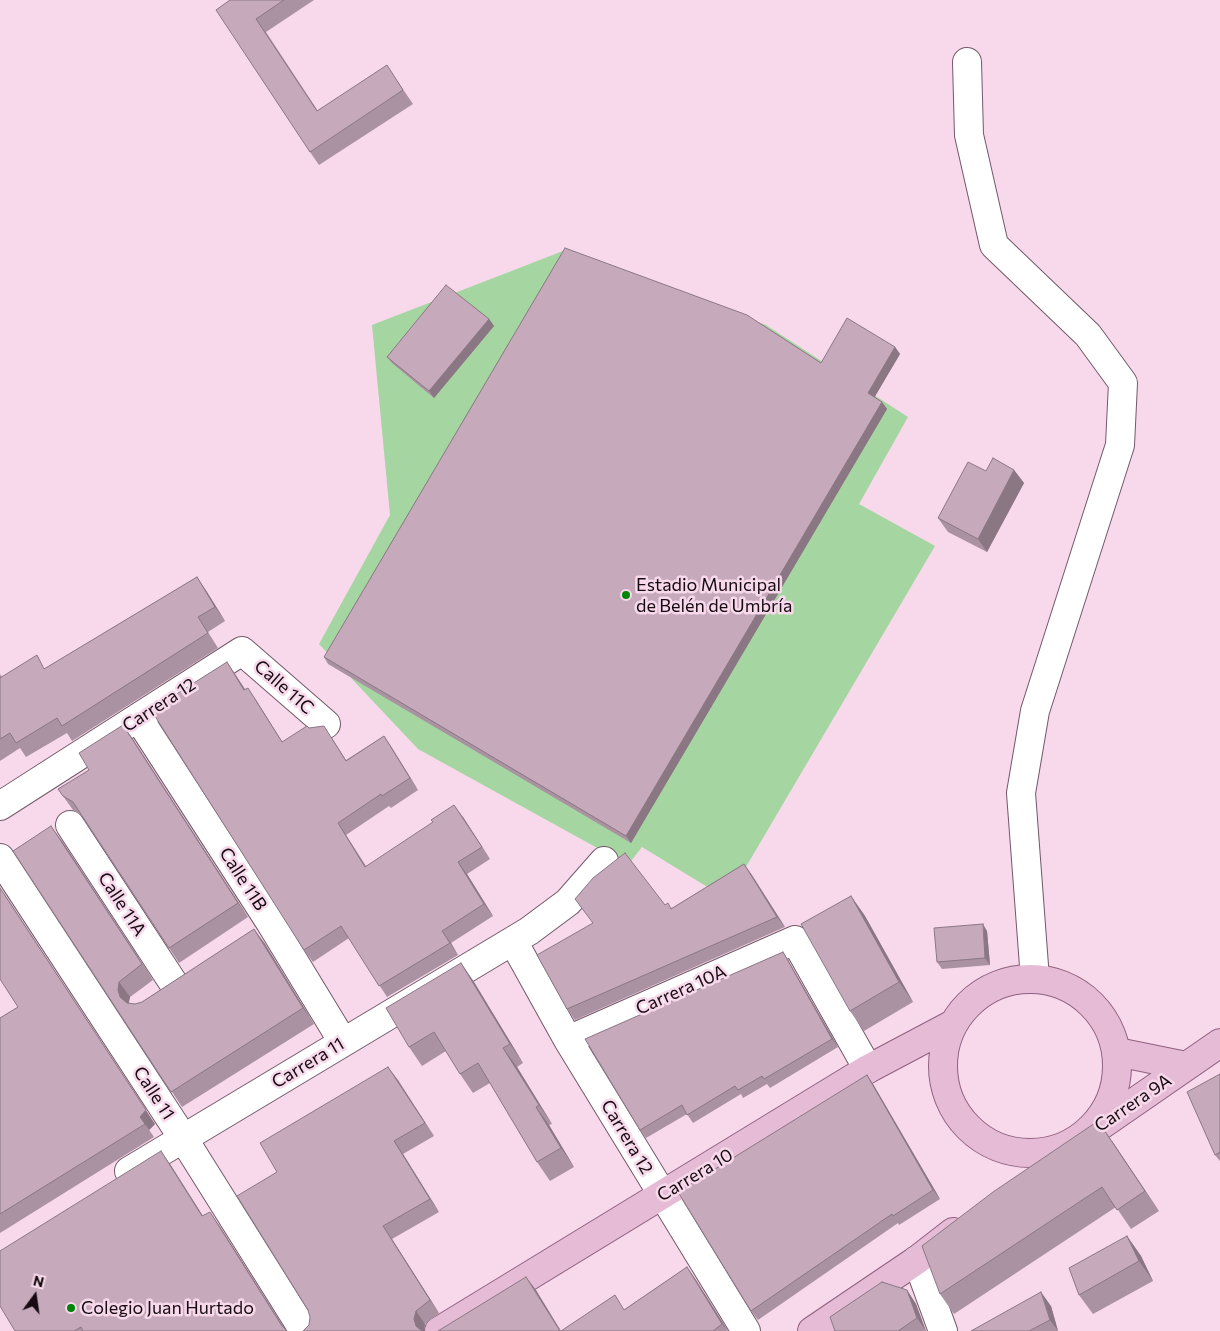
<!DOCTYPE html>
<html>
<head>
<meta charset="utf-8">
<style>
  body { margin:0 }
  #map { position:relative; width:1220px; height:1331px; overflow:hidden; background:#f7d9eb; font-family:Commissioner,sans-serif }
  canvas { display:block }
  .north { position:absolute; left:10px; top:1271px; width:50px; height:50px; -webkit-text-stroke:4px #f7d9eb; paint-order:stroke; rotate:14deg; font-size:14px; font-weight:700; line-height:20px; text-align:center; color:#150b11 }
  .north::after { content:''; display:block; margin:auto; width:18px; height:22px; background:#150b11; clip-path:polygon(50% 0,100% 100%,50% 72%,0 100%) }
</style>
</head>
<body>
<div id="map">
<canvas width="1220" height="1331"></canvas>
<div class="north">N</div>
</div>
<script>
const g = document.querySelector('canvas').getContext('2d');
g.lineJoin = 'round';
function fill(path, color) { g.fillStyle = color; g.fill(path, 'evenodd'); }
const shape = rows => new Path2D(rows.map(r => 'M' + r).join(''));
function trace(path, color, width, dash) { g.strokeStyle = color; g.lineWidth = width; g.lineCap = dash ? 'butt' : 'round'; g.setLineDash(dash || []); g.stroke(path); }
function drawText(font, color, halo, rows, align = 'center') {
  g.font = font + ' Commissioner,sans-serif'; g.lineWidth = 5; g.setLineDash([]); g.textBaseline = 'middle'; g.strokeStyle = halo; g.fillStyle = color; for (const [text, x, y, turn = 0] of rows) {
    g.save(); g.translate(x, y); g.rotate((+turn || 0) * Math.PI / 180); g.textAlign = isNaN(turn) ? turn : align; if (halo) g.strokeText(text, 0, 0); g.fillText(text, 0, 0); g.restore();
  }
}
fill(shape([
  [563,251,766,325,908,417,859,504,935,546,727,899,642,847,628,865,418,749,319,644,390,515,372,325]
]), '#a5d5a1');
const minor = shape([
  [967,62,969,135,994,245,1088,335,1123,383,1120,445,1035,711,1021,793,1035,979],
  [139,719,270,922,343,1042],
  [0,806,242,651,326,724],
  [70,825,174,984],
  [0,858,183,1138,304,1331],
  [513,941,568,1040,746,1331],
  [568,1040,795,940,868,1069],
  [129,1171,529,931,568,902,604,861],
  [917,1260,943,1331]
]);
const major = shape([
  '943 1066a87 87 0 1 1 174 0a87 87 0 1 1-174 0Z',
  [1117,1052,1186,1066],
  [1100,1126,1220,1043],
  [439,1331,868,1069,953,1024],
  [812,1331,917,1260,953,1232]
]);
trace(minor, '#735a69', 30);
trace(major, '#906080', 30);
trace(minor, '#fff', 28);
trace(major, '#e5bbd6', 28);
fill(shape([
  [230,0,314,0,266,32,318,111,396,79,413,104,319,165,310,152],
  [489,319,494,326,434,398,392,363,387,357],
  [895,347,900,354,874,397,882,402,887,409,631,843,328,664,324,657,821,363],
  [1014,470,1024,483,987,552,948,532,938,518],
  [197,577,207,592,225,621,208,632,218,648,72,741,67,733,26,757,20,748,0,761,0,674,2,677,46,668],
  [227,662,245,689,256,700,282,742,309,728,332,738,346,760,384,736,392,748,418,790,391,808,389,806,346,835,366,866,463,817,490,859,467,874,493,916,451,943,458,955,387,997,349,938,313,962,304,950],
  [123,725,248,917,179,963,82,816,73,810,58,789,89,770],
  [62,841,153,980,130,997,129,1003,135,1004,142,1002,254,929,265,944,314,1024,182,1107,13,851],
  [744,864,785,927,575,1020,567,1009,592,924,665,905,672,908],
  [851,896,865,916,913,1002,864,1031,850,1011],
  [987,931,990,965,942,969,937,962],
  [783,952,788,960,838,1047,770,1088,767,1084,743,1098,741,1094,693,1123,687,1114,646,1138,640,1130],
  [461,963,474,982,523,1063,517,1067,552,1124,549,1125,574,1167,550,1181,537,1162,490,1083,473,1093,460,1074,446,1051,422,1066,409,1047],
  [18,1007,155,1124,149,1130,154,1137,0,1233,0,1018],
  [388,1067,434,1136,403,1154,439,1212,392,1239,439,1313,425,1324,424,1331,303,1331,309,1325,310,1317,277,1172],
  [1220,1074,1220,1161,1215,1155],
  [867,1075,873,1084,940,1199,899,1225,898,1223,758,1320,751,1311],
  [1112,1141,1159,1211,1131,1229,1116,1207,954,1314,940,1294],
  [170,1164,203,1216,219,1225,284,1328,287,1331,15,1331],
  [1127,1236,1141,1256,1153,1281,1093,1314,1079,1295],
  [687,1267,696,1280,728,1331,561,1331,625,1309],
  [907,1290,916,1304,926,1331,835,1331],
  [1051,1306,1058,1331,971,1331]
]), '#aa92a2');
fill(shape([
  [489,319,494,326,434,398,429,391],
  [895,347,900,354,873,400,868,393],
  [882,402,887,409,631,843,626,836],
  [1014,470,1024,483,987,552,978,539],
  [197,577,207,592,225,621,215,607],
  [227,662,235,674,253,702,244,690],
  [248,688,256,700,290,754,282,742],
  [123,725,133,739,248,917,238,903],
  [384,736,392,748,418,790,410,778],
  [454,805,463,817,490,859],
  [338,823,346,835,373,879,365,867],
  [51,826,62,841,153,980,142,964],
  [458,862,467,874,493,916,484,904],
  [744,864,752,875,785,927,777,917],
  [0,887,155,1124,149,1130,154,1137,145,1124],
  [851,896,865,916,913,1002,899,982],
  [983,924,987,931,990,965,985,958],
  [254,929,265,944,314,1024,303,1008],
  [442,931,451,943,458,955],
  [783,952,788,960,838,1047,832,1039],
  [461,963,474,982,523,1063,510,1044],
  [119,982,130,997,128,1005,120,997,118,990],
  [503,1048,517,1067,552,1124,539,1105],
  [388,1067,398,1080,434,1136,425,1123],
  [867,1075,873,1084,940,1199,933,1190],
  [536,1107,549,1125,574,1167,561,1148],
  [1098,1121,1112,1141,1159,1211,1145,1191],
  [394,1141,403,1154,439,1212,430,1199],
  [161,1151,170,1164,211,1229,202,1216],
  [210,1212,219,1225,286,1331,285,1331],
  [383,1226,392,1239,439,1313,430,1300],
  [1127,1236,1141,1256,1153,1281,1139,1261],
  [687,1267,696,1280,728,1331,722,1324],
  [526,1277,536,1290,561,1331,560,1331],
  [907,1290,916,1304,926,1331,917,1318],
  [1041,1292,1051,1306,1058,1331,1050,1320],
  [416,1311,425,1324,424,1331,420,1331,416,1326,414,1319]
]), '#8b7784');
const building = shape([
  [230,0,284,0,256,19,317,111,387,65,403,90,310,152,216,10,230,0],
  [565,248,747,315,821,363,847,318,895,347,868,393,882,402,626,836,324,657,565,248],
  [446,285,489,319,429,391,387,357,446,285],
  [993,458,1014,470,978,539,938,518,968,462,986,471,993,458],
  [197,577,215,607,198,617,208,633,62,726,57,718,16,743,10,733,0,739,0,678,37,655,44,669,197,577],
  [227,662,244,690,248,688,282,742,307,726,309,728,324,726,346,761,384,736,410,778,382,796,381,794,338,823,365,867,433,822,431,820,454,805,482,847,458,862,484,904,442,931,450,943,379,986,341,926,304,950,151,710,227,662],
  [123,725,238,903,169,948,73,802,63,796,58,789,89,770,79,753,123,725],
  [51,826,142,964,119,982,118,990,120,997,127,1003,135,1004,142,1002,254,929,303,1008,171,1092,13,851,51,826],
  [625,853,665,905,668,903,671,909,744,864,777,917,567,1009,537,955,593,923,575,899,593,878,625,853],
  [0,888,146,1110,140,1117,145,1124,0,1214,0,1018,18,1007,0,979,0,888],
  [851,896,899,982,850,1011,801,924,851,896],
  [983,924,985,958,937,962,934,928,983,924],
  [783,952,832,1039,764,1079,762,1076,738,1090,735,1086,687,1115,682,1105,640,1130,585,1039,783,952],
  [461,963,510,1044,503,1048,539,1105,536,1107,561,1148,537,1162,478,1063,460,1074,434,1032,409,1047,386,1008,461,963],
  [388,1067,425,1123,394,1141,430,1199,383,1226,430,1300,416,1311,414,1319,416,1326,422,1331,303,1331,309,1325,310,1317,308,1310,237,1196,277,1172,260,1143,388,1067],
  [1220,1074,1220,1152,1215,1155,1187,1092,1220,1074],
  [867,1075,933,1190,893,1216,892,1214,751,1311,678,1192,867,1075],
  [1098,1121,1145,1191,1117,1210,1102,1187,940,1294,922,1246,993,1192,1098,1121],
  [161,1151,202,1216,210,1212,282,1326,287,1331,83,1331,81,1327,74,1331,15,1331,0,1306,0,1251,161,1151],
  [1127,1236,1139,1261,1079,1295,1069,1268,1127,1236],
  [687,1267,722,1324,713,1331,561,1331,615,1295,624,1310,687,1267],
  [526,1277,560,1331,438,1331,526,1277],
  [882,1282,907,1290,917,1318,898,1331,835,1331,830,1317,882,1282],
  [1041,1292,1050,1320,1029,1331,971,1331,1041,1292]
]);
fill(building, '#c6aabc');
trace(building, '#8b7784', 1);
for (const [x, y, r, color] of [
  [626,595,5,"#018508"],
  [71,1308,5,"#018508"]
]) { const dot = new Path2D(); dot.arc(x, y, r, 0, 2 * Math.PI); g.fillStyle = color; g.fill(dot); trace(dot, '#f7d9eb', 2); }
drawText('18px', '#150b11', '#f7d9eb', [
  ["Estadio Municipal",636,585],
  ["de Belén de Umbría",636,606],
  ["Colegio Juan Hurtado",81,1308]
], 'left');
drawText('18px', '#150b11', '#f7d9eb', [
  ["Calle 11C",284,687,41],
  ["Carrera 12",159,705,-33],
  ["Calle 11B",243,879,57],
  ["Calle 11A",122,904,57],
  ["Carrera 10A",681,990,-24],
  ["Carrera 11",308,1063,-31],
  ["Calle 11",154,1093,57],
  ["Carrera 9A",1133,1103,-34],
  ["Carrera 12",627,1137,59],
  ["Carrera 10",695,1175,-31]
]);
</script>
</body>
</html>
